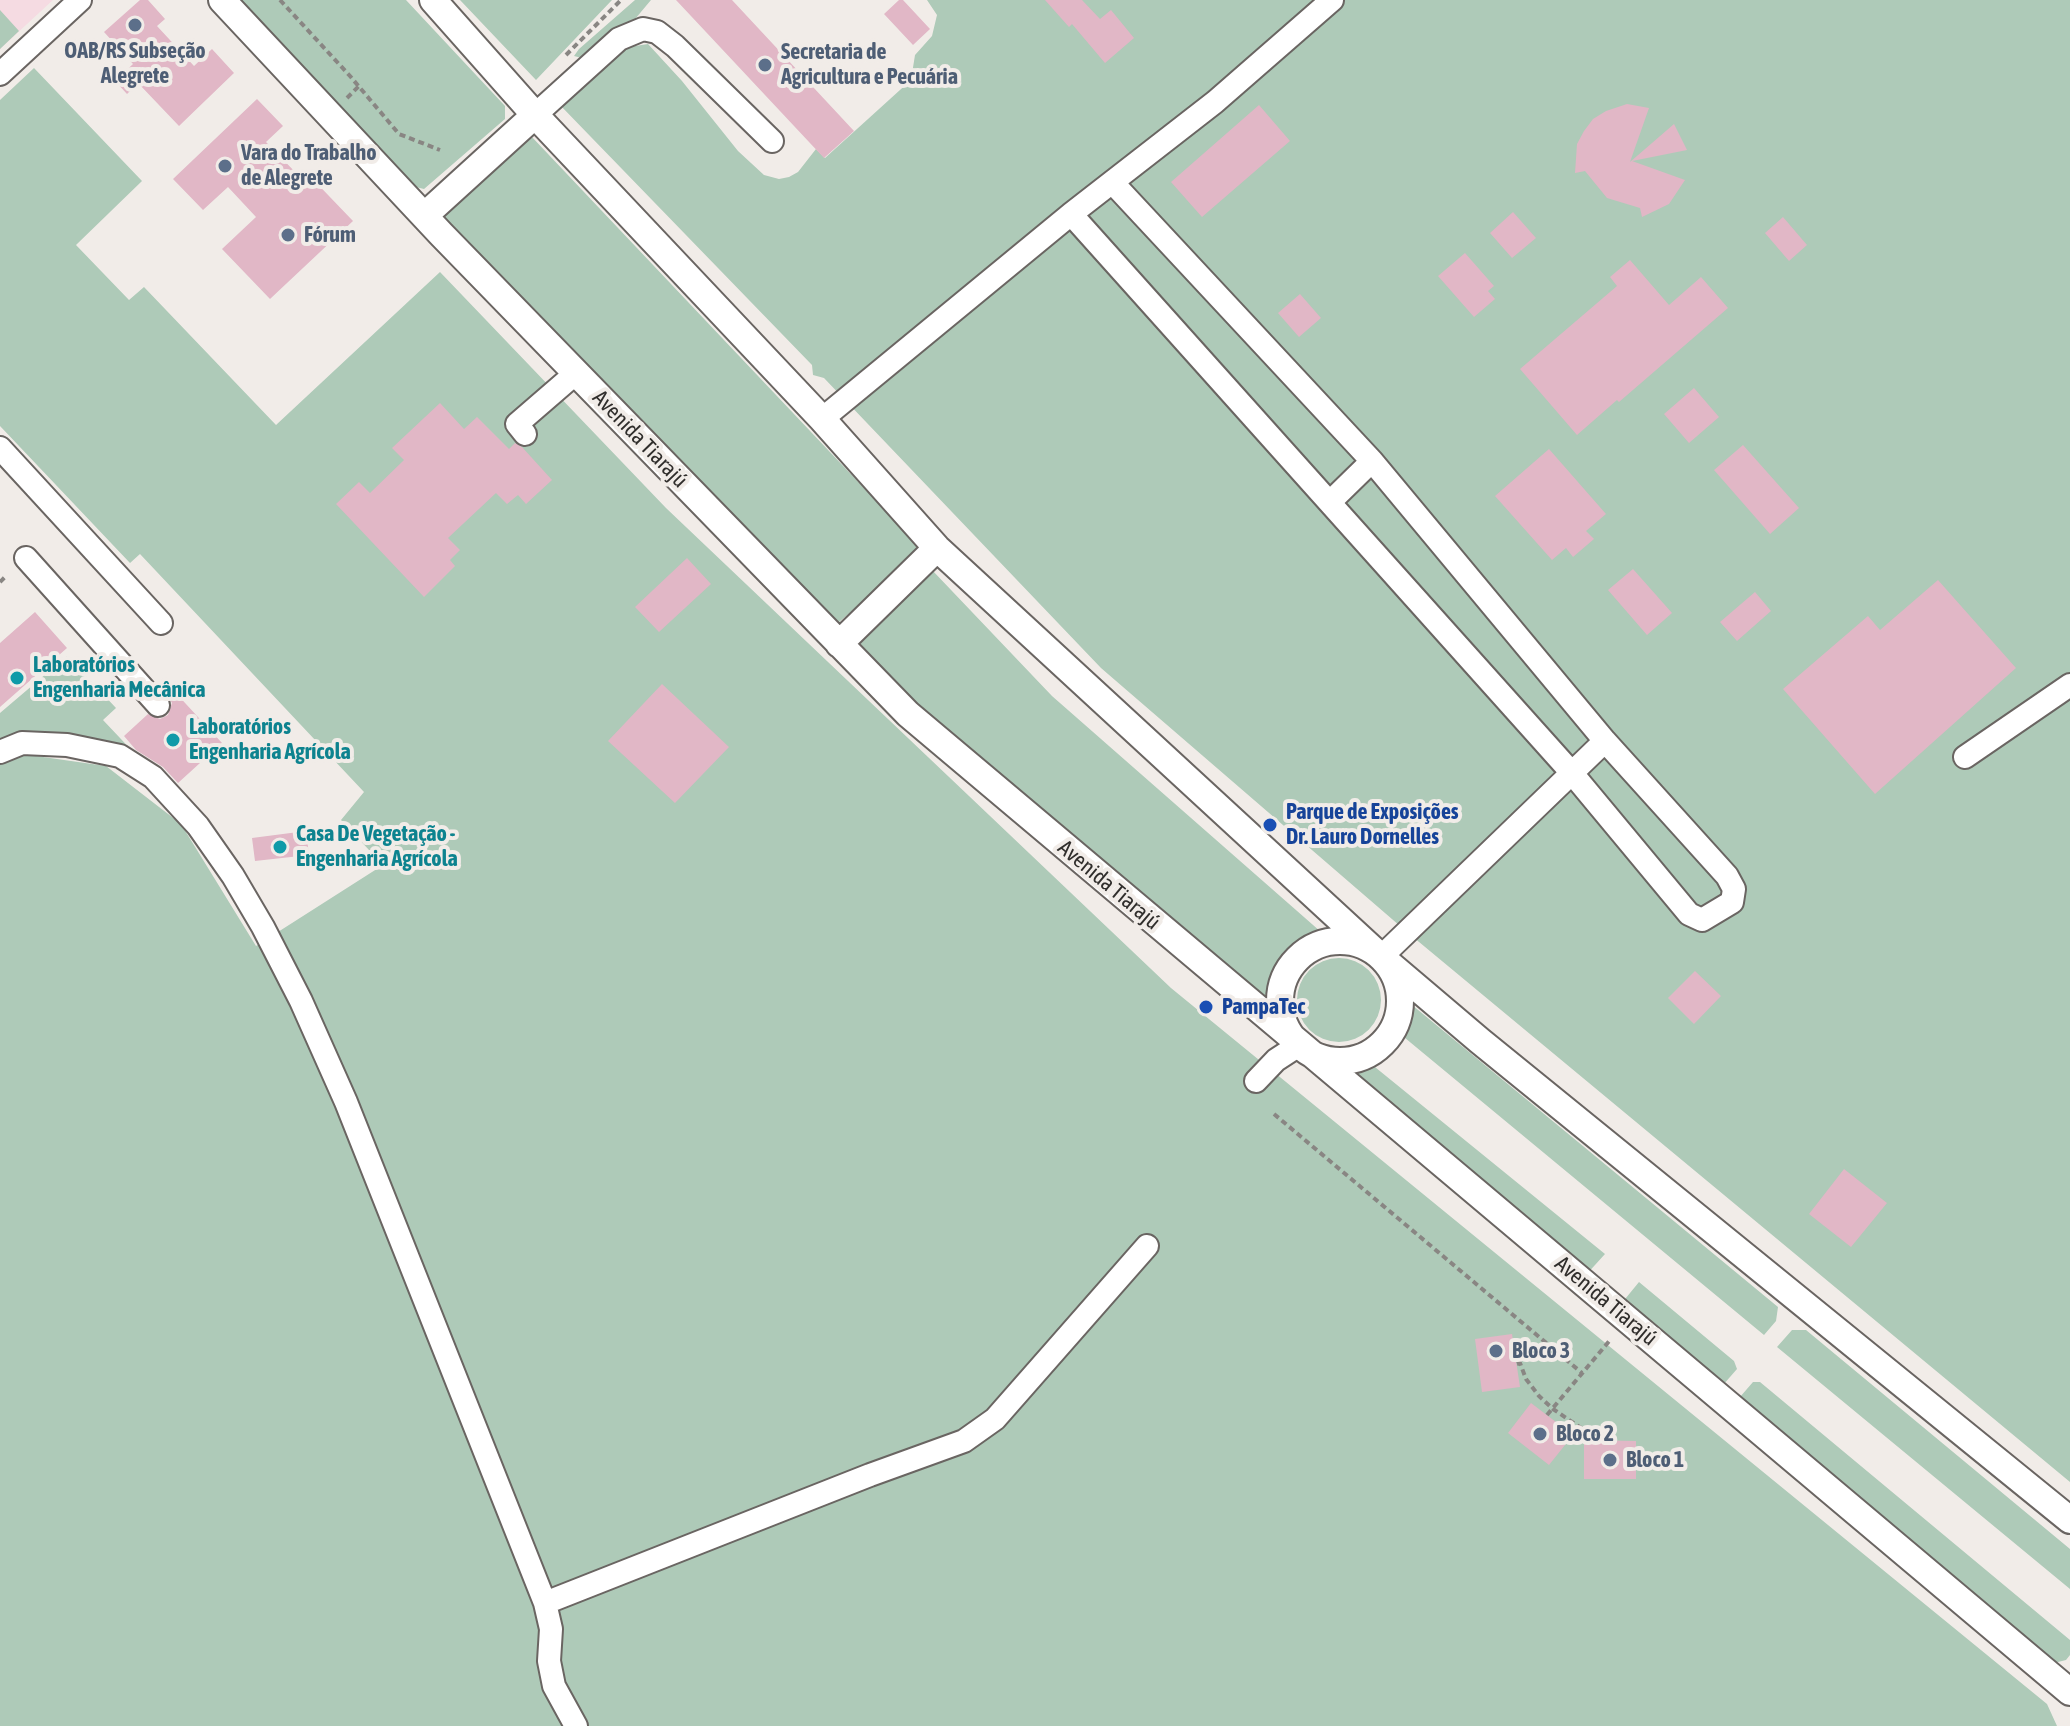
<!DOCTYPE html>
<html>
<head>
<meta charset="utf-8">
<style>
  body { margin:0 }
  canvas { display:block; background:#f1ece8 }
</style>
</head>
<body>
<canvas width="2070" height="1726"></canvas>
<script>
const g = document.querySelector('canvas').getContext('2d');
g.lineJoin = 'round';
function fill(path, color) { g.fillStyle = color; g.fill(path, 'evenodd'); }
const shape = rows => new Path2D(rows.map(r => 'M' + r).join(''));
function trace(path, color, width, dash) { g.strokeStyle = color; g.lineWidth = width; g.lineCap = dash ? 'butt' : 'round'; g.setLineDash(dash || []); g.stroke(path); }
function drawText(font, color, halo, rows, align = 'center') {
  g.font = font + ' "Asap Condensed",sans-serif'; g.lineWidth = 8; g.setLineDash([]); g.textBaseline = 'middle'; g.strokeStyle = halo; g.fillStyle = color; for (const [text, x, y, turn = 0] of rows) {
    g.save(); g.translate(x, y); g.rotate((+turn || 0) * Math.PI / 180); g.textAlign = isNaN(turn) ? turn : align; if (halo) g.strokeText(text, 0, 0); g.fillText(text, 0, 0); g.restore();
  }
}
fill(shape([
  [0,0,53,0,0,49]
]), '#f5dbe2');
fill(shape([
  [240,0,406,0,505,106,505,119,424,189,412,186],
  [460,0,612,0,536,80],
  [635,0,651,0,625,31,582,58,574,56,579,49],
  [927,0,2070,0,2070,1482,1407,932,1101,668,824,378,813,375,812,365,559,104,629,47,648,44,682,81,738,151,764,175,779,179,789,177,798,172,816,149,825,158,911,80,915,55,932,36,937,15],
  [0,10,19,31,0,49],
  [34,68,142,181,76,245,129,300,144,287,276,425,440,272,666,508,1171,988,2047,1704,2057,1726,0,1726,0,764,22,754,106,766,181,824,256,946,383,865,341,820,364,792,140,554,130,563,0,426,0,100],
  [531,136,916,543,916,557,839,622,826,620,443,216],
  [932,570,1052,696,1329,939,1307,945,1289,955,1277,971,1271,990,1269,1011,934,724,856,648,859,635],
  [67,656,116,708,103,720,137,756,0,745,0,713],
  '1297 1000a42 42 0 1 1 84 0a42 42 0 1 1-84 0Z',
  [1406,1000,1778,1307,1776,1321,1764,1335,1399,1033],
  [1370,1063,1605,1254,1585,1276,1339,1068],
  [1639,1282,1734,1361,1737,1369,1723,1385,1621,1304],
  [1792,1330,1806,1330,2070,1549,2070,1589,1777,1347],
  [1753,1382,1760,1382,2070,1640,2070,1655,2066,1660,2050,1664,1740,1404,1740,1397]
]), '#aecab8');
fill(shape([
  [140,0,148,0,165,19,157,26,194,66,212,49,234,73,179,126,138,83,127,94,115,81,133,64,104,32],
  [676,0,732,0,854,131,824,158],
  [899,0,903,0,930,29,913,45,884,14],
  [1045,0,1082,0,1100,19,1111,10,1134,38,1105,63,1072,24,1069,27],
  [257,99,283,126,266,142,299,176,305,171,353,221,270,299,222,249,256,217,228,187,203,210,173,179],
  [1627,104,1649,108,1630,162,1674,124,1687,150,1632,161,1685,180,1669,204,1642,217,1640,208,1607,198,1585,171,1575,173,1577,144,1584,131,1593,119,1606,111],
  [1259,105,1290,141,1202,217,1171,182],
  [1513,212,1536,238,1512,258,1490,233],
  [1783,217,1807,245,1789,261,1765,233],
  [1465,253,1494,286,1488,291,1495,299,1474,317,1438,276],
  [1630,260,1669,305,1701,277,1728,308,1619,402,1617,400,1577,435,1520,369,1617,286,1610,277],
  [1300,294,1321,318,1299,337,1278,313],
  [1694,388,1719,417,1689,443,1664,414],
  [440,403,464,429,477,417,509,449,515,443,522,447,552,480,526,504,518,495,507,504,496,493,448,538,460,550,450,560,455,566,424,597,336,504,359,482,370,493,404,460,392,448],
  [1743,445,1799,508,1770,534,1714,470],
  [1549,449,1606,514,1586,531,1594,539,1573,557,1566,548,1552,560,1495,496],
  [687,558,711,584,659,632,635,607],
  [1633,569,1672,613,1647,635,1608,590],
  [1938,580,2016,668,1875,794,1783,689,1868,616,1880,630],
  [1755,592,1771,611,1737,641,1720,622],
  [35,612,67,648,0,707,0,643],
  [662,684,729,747,675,803,608,741],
  [174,691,222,743,178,783,163,767,136,750,124,736,148,714,160,719,168,715,172,703,168,696],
  [306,831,309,855,255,861,252,838],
  [1695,971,1721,996,1694,1024,1668,998],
  [1844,1169,1887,1203,1851,1247,1809,1214],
  [1512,1334,1520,1387,1482,1392,1475,1339],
  [1531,1403,1573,1435,1549,1465,1508,1433],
  [1584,1440,1636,1441,1636,1479,1584,1479]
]), '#e1b7c6');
const minor = shape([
  [0,74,80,0],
  [535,115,619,39,643,29,657,32,675,46,772,141],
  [1071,214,1571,772,1689,914,1702,920,1732,902,1734,889,1727,876,1605,741,1372,461,1112,182],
  [822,419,1071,214,1215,102,1332,0],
  [525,434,517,424,576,373],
  [0,448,161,623],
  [1330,502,1372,461],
  [26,558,158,705],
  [0,752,22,743,67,745,120,756,153,777,198,826,233,876,263,927,301,1001,346,1102,545,1603,551,1629,549,1661,554,1686,576,1726],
  [1965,757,2070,685],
  [1381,957,1605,741],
  [1256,1081,1276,1060,1299,1045],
  [545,1603,870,1475,964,1441,995,1419,1147,1246]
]);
const major = shape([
  [222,0,441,234,908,714,2070,1692],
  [433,0,535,115,822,419,937,548,1381,957,1480,1041,2070,1520],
  [424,216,535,115],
  [839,644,937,548],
  '1280 1001a60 60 0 1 1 120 0a60 60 0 1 1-120 0Z'
]);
trace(minor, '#6a6562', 26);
trace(major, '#6a6562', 30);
trace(shape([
  [280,0,350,76,399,134,440,150],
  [566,55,621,0],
  [347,98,359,86],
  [0,582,7,575],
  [1274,1114,1582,1373],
  [1517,1364,1520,1363,1526,1379,1539,1396,1553,1409,1584,1430,1609,1435,1609,1440],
  [1547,1415,1611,1339]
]), '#898683', 4, [6, 4]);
trace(minor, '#fff', 22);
trace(major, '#fff', 26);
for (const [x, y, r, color] of [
  [135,25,8,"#5c6f8a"],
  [765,65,8,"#5c6f8a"],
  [225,166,8,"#5c6f8a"],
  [288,235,8,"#5c6f8a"],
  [17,678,8,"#0f9aa8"],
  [173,740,8,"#0f9aa8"],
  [1270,825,8,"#1a4fb4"],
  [280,847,8,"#0f9aa8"],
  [1206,1007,8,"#1a4fb4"],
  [1496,1351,8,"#5c6f8a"],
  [1540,1434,8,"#5c6f8a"],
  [1610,1460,8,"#5c6f8a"]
]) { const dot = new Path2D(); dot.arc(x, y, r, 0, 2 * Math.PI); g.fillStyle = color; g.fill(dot); trace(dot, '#f1ece8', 3); }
drawText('bold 22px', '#4e5e75', '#f1ece8', [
  ["OAB/RS Subseção",135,51,"center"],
  ["Alegrete",135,76,"center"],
  ["Secretaria de",781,52],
  ["Agricultura e Pecuária",781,77],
  ["Vara do Trabalho",241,153],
  ["de Alegrete",241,178],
  ["Fórum",304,235],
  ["Bloco 3",1512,1351],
  ["Bloco 2",1556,1434],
  ["Bloco 1",1626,1460]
], 'left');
drawText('22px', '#302e2c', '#f1ece8', [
  ["Avenida Tiarajú",640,439,46],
  ["Avenida Tiarajú",1109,885,40],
  ["Avenida Tiarajú",1606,1301,40]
]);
drawText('bold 22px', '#0d838f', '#f1ece8', [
  ["Laboratórios",33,665],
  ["Engenharia Mecânica",33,690],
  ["Laboratórios",189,727],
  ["Engenharia Agrícola",189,752],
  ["Casa De Vegetação -",296,834],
  ["Engenharia Agrícola",296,859]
], 'left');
drawText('bold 22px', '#164399', '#f1ece8', [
  ["Parque de Exposições",1286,812],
  ["Dr. Lauro Dornelles",1286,837],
  ["PampaTec",1222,1007]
], 'left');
</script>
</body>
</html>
